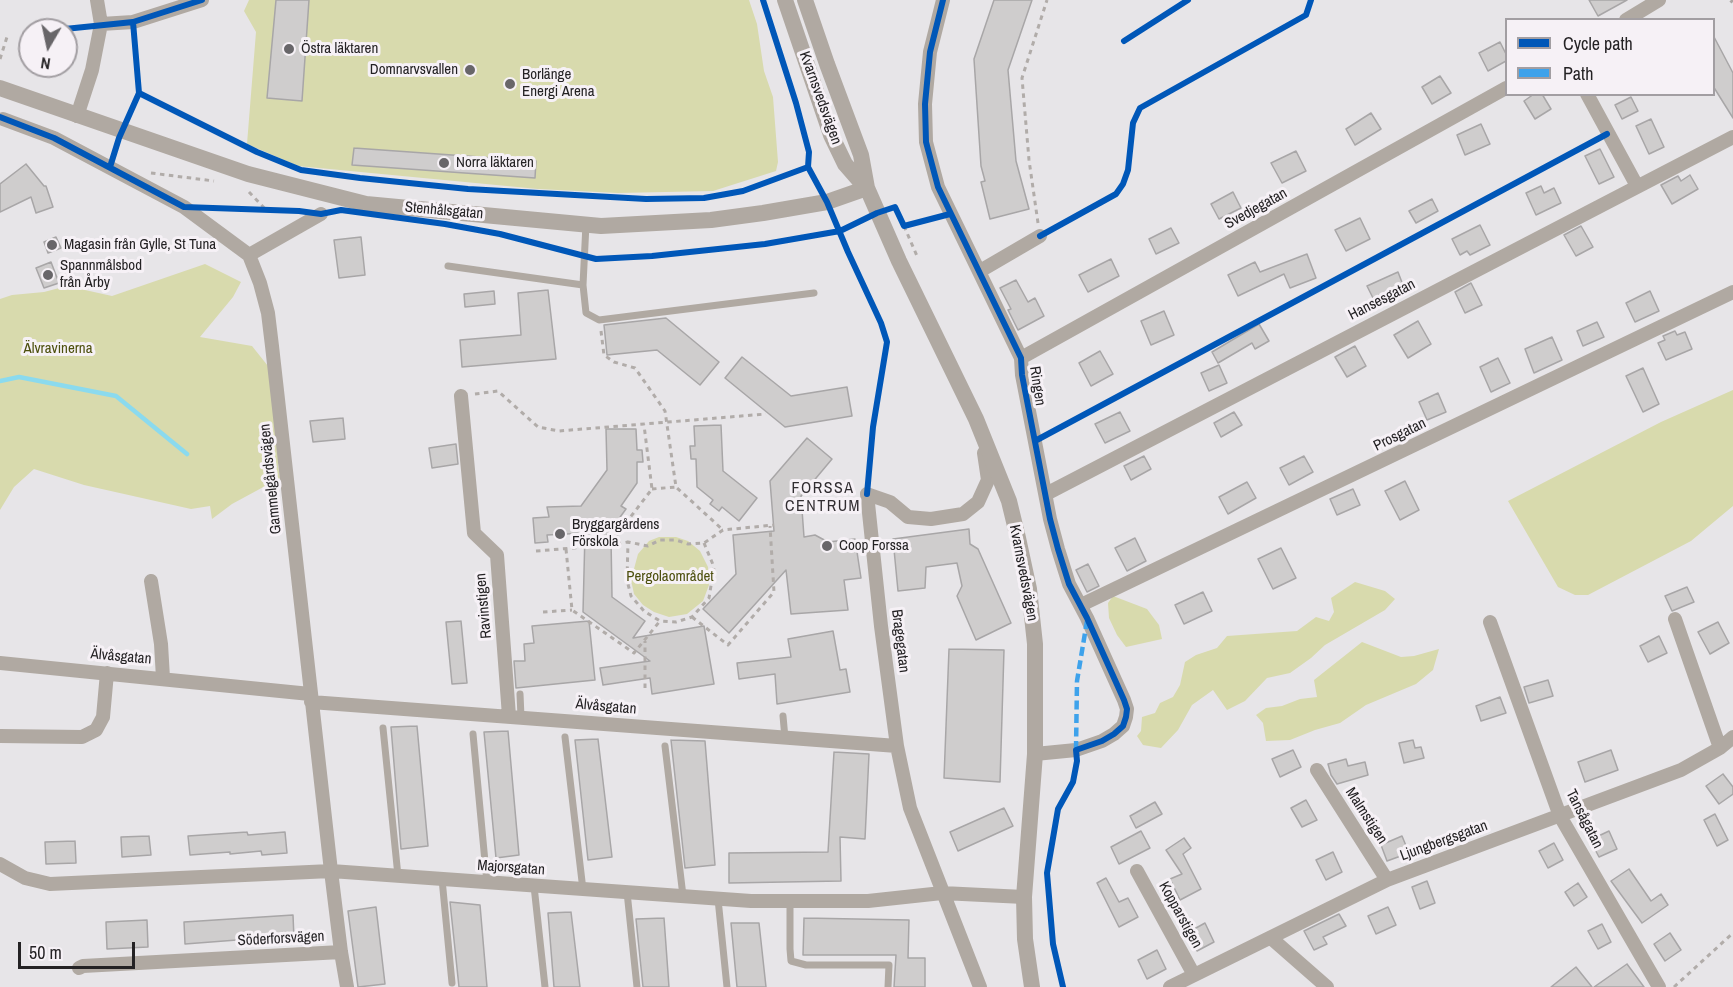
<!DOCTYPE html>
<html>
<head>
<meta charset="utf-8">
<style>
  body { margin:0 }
  #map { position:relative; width:1733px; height:987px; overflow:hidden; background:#e7e5e8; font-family:"Archivo Narrow",sans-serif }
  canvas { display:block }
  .legend { position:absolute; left:1505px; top:18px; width:210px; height:78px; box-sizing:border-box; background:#f6f1f6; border:2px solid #a29ea2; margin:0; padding:8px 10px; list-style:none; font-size:18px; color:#242224 }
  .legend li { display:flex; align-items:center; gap:12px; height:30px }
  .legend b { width:30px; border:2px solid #a29ea2 }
  .north { position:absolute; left:18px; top:18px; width:60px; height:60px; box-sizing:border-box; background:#f6f1f6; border:2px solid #a29ea2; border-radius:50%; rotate:189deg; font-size:16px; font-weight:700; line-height:24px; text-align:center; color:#242224 }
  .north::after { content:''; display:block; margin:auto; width:21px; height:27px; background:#686669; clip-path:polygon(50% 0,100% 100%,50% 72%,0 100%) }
  .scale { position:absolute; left:18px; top:942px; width:117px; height:27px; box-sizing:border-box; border:3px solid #242224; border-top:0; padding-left:8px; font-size:18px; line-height:21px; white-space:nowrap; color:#242224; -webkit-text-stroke:4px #f6f1f6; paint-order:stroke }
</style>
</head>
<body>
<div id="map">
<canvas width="1733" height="987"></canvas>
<ul class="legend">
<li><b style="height:8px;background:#0057b8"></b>Cycle path</li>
<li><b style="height:8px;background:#3ea2eb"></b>Path</li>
</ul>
<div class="north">N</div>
<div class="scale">50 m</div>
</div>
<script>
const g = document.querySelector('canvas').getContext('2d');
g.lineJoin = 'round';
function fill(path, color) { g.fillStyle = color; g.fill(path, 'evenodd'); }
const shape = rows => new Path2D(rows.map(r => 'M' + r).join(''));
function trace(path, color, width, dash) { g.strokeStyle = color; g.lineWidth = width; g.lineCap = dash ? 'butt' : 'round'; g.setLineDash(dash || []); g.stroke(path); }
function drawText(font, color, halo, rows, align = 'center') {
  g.font = font + ' "Archivo Narrow",sans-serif'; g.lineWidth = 6; g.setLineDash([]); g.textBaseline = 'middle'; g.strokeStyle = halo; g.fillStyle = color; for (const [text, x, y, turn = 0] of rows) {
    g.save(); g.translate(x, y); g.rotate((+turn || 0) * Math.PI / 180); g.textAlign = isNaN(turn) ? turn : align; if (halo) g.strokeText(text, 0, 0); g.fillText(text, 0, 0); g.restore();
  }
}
fill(shape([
  [249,0,749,0,757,24,764,71,773,97,778,162,776,171,713,191,618,193,538,189,298,166,247,144,256,32,244,11],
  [205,264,241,282,233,297,200,337,252,346,272,371,280,461,278,465,280,478,232,504,212,519,210,506,191,509,84,485,34,469,14,487,0,510,0,299,12,295,44,292,67,286,112,296],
  [1733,390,1733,506,1691,541,1588,595,1575,595,1558,587,1508,501,1661,422],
  [659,537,676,537,688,541,700,551,708,567,709,585,703,601,687,614,669,617,654,612,643,605,634,594,631,580,638,554,649,541],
  [1355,582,1385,591,1395,599,1385,610,1325,645,1311,658,1290,673,1267,678,1245,701,1227,710,1213,690,1192,705,1178,730,1161,748,1143,745,1137,736,1141,731,1142,717,1155,713,1160,703,1173,697,1180,685,1185,662,1196,655,1217,648,1227,636,1297,631,1316,617,1329,621,1334,612,1331,598],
  [1113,596,1147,609,1159,625,1162,639,1126,647,1117,635,1109,618,1108,603],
  [1362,642,1401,657,1414,656,1439,649,1433,670,1416,684,1366,705,1340,723,1315,730,1290,740,1266,741,1263,723,1256,715,1266,708,1282,706,1300,699,1317,697,1314,680]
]), '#d8daad');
trace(shape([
  [0,381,19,377,116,396,187,454]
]), '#8bdaee', 4.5);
const building = shape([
  [276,0,309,0,302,101,267,98,276,0],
  [994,0,1032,0,1008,70,1016,161,1029,209,990,219,981,182,985,181,981,166,974,59,994,0],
  [1589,0,1627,0,1598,16,1589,0],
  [1713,35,1733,73,1733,118,1713,86,1713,35],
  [1500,42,1506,54,1506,61,1488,71,1479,53,1500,42],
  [1440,76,1451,93,1432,104,1422,87,1440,76],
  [1534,94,1542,94,1551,109,1535,119,1524,101,1534,94],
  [1631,97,1638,111,1622,119,1615,105,1631,97],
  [1371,113,1381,129,1355,145,1346,129,1371,113],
  [1651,119,1664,147,1649,154,1636,126,1651,119],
  [1481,124,1490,144,1465,155,1457,135,1481,124],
  [354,148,536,161,535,178,352,165,354,148],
  [1600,149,1614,177,1599,184,1585,156,1600,149],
  [1296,151,1306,171,1282,183,1271,163,1296,151],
  [26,164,44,186,46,186,53,207,36,213,31,197,0,212,0,184,26,164],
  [1690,175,1698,189,1672,204,1661,185,1678,176,1681,181,1690,175],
  [1541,186,1544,193,1554,188,1561,203,1536,215,1526,193,1541,186],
  [1233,192,1241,208,1219,219,1211,204,1233,192],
  [1432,199,1438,211,1416,223,1409,211,1432,199],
  [1360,218,1370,239,1346,251,1335,230,1360,218],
  [1480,225,1490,245,1470,255,1467,251,1460,255,1452,239,1480,225],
  [1581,226,1593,247,1576,256,1564,235,1581,226],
  [1171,228,1179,243,1156,254,1149,239,1171,228],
  [56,237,61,248,48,253,44,242,56,237],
  [361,237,365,275,339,278,334,240,361,237],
  [1307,254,1316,278,1290,288,1284,274,1238,296,1228,275,1255,262,1260,272,1307,254],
  [1111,259,1119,276,1088,292,1079,275,1111,259],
  [51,262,59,283,44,288,36,268,51,262],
  [1398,272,1403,285,1373,298,1367,286,1398,272],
  [1016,280,1028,302,1035,298,1044,316,1018,330,1008,310,1011,309,1000,288,1016,280],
  [1471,283,1482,305,1465,313,1455,292,1471,283],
  [548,290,556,359,462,367,460,340,521,335,518,293,548,290],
  [494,291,495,304,465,307,464,294,494,291],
  [1650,291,1659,311,1635,322,1626,303,1650,291],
  [1164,311,1174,335,1151,345,1141,321,1164,311],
  [666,318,719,362,700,385,657,350,607,355,604,325,666,318],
  [1418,321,1431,344,1408,358,1394,335,1418,321],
  [1597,322,1604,337,1583,346,1577,331,1597,322],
  [1259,324,1269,341,1255,349,1252,343,1218,363,1212,352,1259,324],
  [1675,331,1677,335,1685,332,1692,349,1666,360,1658,343,1665,340,1663,336,1675,331],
  [1552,337,1562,360,1534,373,1525,349,1552,337],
  [1355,346,1366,366,1347,377,1335,357,1355,346],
  [1100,351,1113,374,1091,386,1079,363,1100,351],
  [742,357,791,396,847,387,852,416,785,427,725,378,742,357],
  [1498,358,1510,383,1491,392,1480,367,1498,358],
  [1219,365,1227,383,1209,391,1201,373,1219,365],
  [1643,368,1659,404,1643,412,1626,376,1643,368],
  [1438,393,1446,412,1427,420,1419,402,1438,393],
  [1120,412,1130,431,1105,443,1095,424,1120,412],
  [1234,412,1242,425,1221,437,1214,423,1234,412],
  [343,418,345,439,313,442,310,421,343,418],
  [721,425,723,471,757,498,739,521,722,507,719,511,710,504,713,500,697,487,696,459,691,459,690,446,695,446,694,426,721,425],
  [606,429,636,429,637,450,642,450,643,462,637,462,637,483,621,506,626,509,607,535,611,538,612,597,645,621,633,638,704,626,714,684,652,694,650,678,603,685,600,668,650,661,583,612,585,533,547,535,548,542,535,543,533,518,549,517,547,507,581,506,607,470,606,429],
  [807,438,832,459,801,496,804,537,815,535,828,542,855,539,861,578,844,580,848,610,791,614,786,570,729,633,703,609,736,574,733,535,774,531,770,481,807,438],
  [456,444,458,464,432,468,429,448,456,444],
  [1144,456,1151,469,1131,480,1124,466,1144,456],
  [1304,456,1313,472,1289,485,1280,468,1304,456],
  [1405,481,1419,510,1400,520,1385,491,1405,481],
  [1247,482,1256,498,1228,514,1219,497,1247,482],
  [1353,489,1360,505,1337,515,1330,499,1353,489],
  [969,529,970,544,978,549,1011,623,976,640,957,596,962,586,957,563,926,567,925,588,898,591,893,539,969,529],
  [1135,538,1146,561,1127,571,1115,548,1135,538],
  [1281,548,1296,578,1273,589,1258,559,1281,548],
  [1088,564,1099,586,1087,592,1076,570,1088,564],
  [1687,587,1694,602,1672,611,1665,596,1687,587],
  [1203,592,1212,611,1184,624,1175,605,1203,592],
  [461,621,467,683,452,684,446,622,461,621],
  [589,621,595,680,516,688,514,661,525,661,524,644,534,643,532,626,589,621],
  [1718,622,1729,643,1710,654,1698,632,1718,622],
  [833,631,840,670,846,669,850,692,777,704,775,674,739,679,737,663,791,657,788,639,833,631],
  [1659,636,1667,653,1648,662,1640,646,1659,636],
  [949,649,1004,650,1000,782,944,778,949,649],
  [1548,680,1553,696,1529,703,1524,687,1548,680],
  [1500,697,1506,713,1481,721,1476,706,1500,697],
  [417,726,428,846,401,849,391,727,417,726],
  [508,731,519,855,496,858,484,732,508,731],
  [598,739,612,857,588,860,575,740,598,739],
  [671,740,705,741,715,865,685,868,671,740],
  [1413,740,1415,748,1421,747,1424,758,1404,763,1399,743,1413,740],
  [1293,750,1301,767,1280,777,1272,759,1293,750],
  [1611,750,1618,770,1585,782,1578,762,1611,750],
  [834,752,869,754,865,839,840,837,841,881,729,883,729,853,828,852,834,752],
  [1346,759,1348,766,1365,762,1368,775,1337,784,1331,775,1328,764,1346,759],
  [1723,774,1733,787,1733,794,1719,804,1706,786,1723,774],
  [1306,800,1317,820,1302,827,1291,808,1306,800],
  [1155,802,1162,814,1136,828,1130,816,1155,802],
  [1004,808,1013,826,958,851,950,832,1004,808],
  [1715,814,1728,840,1717,846,1704,820,1715,814],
  [1141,831,1150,848,1119,864,1111,847,1141,831],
  [1609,831,1617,849,1599,857,1590,840,1609,831],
  [247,832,248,835,285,832,287,853,262,855,261,851,230,854,230,852,190,855,188,836,247,832],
  [149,836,151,855,122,857,121,837,149,836],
  [1402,836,1409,853,1387,861,1381,845,1402,836],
  [1184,838,1191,848,1183,854,1201,889,1180,900,1170,879,1182,874,1166,850,1184,838],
  [75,841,76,863,46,864,45,842,75,841],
  [1554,843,1563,860,1548,868,1539,851,1554,843],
  [1333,852,1342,872,1326,880,1316,860,1333,852],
  [1629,869,1651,901,1661,894,1668,905,1642,923,1611,881,1629,869],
  [1106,878,1119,902,1128,898,1138,917,1119,927,1097,883,1106,878],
  [1427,881,1435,903,1420,909,1412,887,1427,881],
  [1578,883,1587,897,1574,906,1565,892,1578,883],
  [450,902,480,905,487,987,459,987,450,902],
  [376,907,385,984,358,987,348,911,376,907],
  [1388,907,1396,925,1376,934,1368,916,1388,907],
  [571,912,580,987,554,987,548,913,571,912],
  [1339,914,1346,926,1323,937,1327,944,1314,950,1304,931,1339,914],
  [293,915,294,939,263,941,263,938,185,944,184,922,293,915],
  [664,918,669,987,643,987,636,919,664,918],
  [804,918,909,920,908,958,925,958,925,987,894,987,896,955,803,955,804,918],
  [147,920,148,947,107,949,106,922,147,920],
  [731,923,759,923,766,987,737,987,731,923],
  [1205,923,1214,942,1197,951,1187,933,1205,923],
  [1602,924,1611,942,1598,949,1588,931,1602,924],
  [1670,933,1681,950,1665,961,1654,944,1670,933],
  [1157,950,1166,969,1147,979,1138,960,1157,950],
  [1627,964,1644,987,1594,987,1627,964],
  [1576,967,1592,987,1551,987,1576,967]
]);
fill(building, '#cfcdcd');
trace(building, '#a8a6a7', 1.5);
trace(shape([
  [0,59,7,37],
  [151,173,214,181],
  [249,192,267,211],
  [1038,223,1029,160,1022,78,1047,0],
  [904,226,917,256],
  [601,331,604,355,614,362,635,368,665,411,676,487,723,530],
  [475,394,498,391,538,427,559,431,766,414],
  [652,489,676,487],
  [704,543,714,567,709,598,692,617,676,622,660,621,644,611,631,596,627,580,628,542,648,546,660,540,676,540,688,544,704,543,723,530,774,525],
  [609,545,652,489,644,425],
  [566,549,572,610,634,653,660,621],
  [536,551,609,545,628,542],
  [543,612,572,610],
  [692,617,728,645,774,592,770,526],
  [645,688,645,641],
  [1674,987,1733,933]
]), '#b1aca9', 3, [4.5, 4.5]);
trace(shape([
  [586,224,583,285,586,313,599,320,814,293],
  [448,266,583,285],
  [520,694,521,717],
  [783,716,785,738],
  [383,728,398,876],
  [473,734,487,883],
  [565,737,583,890],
  [665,746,683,896],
  [442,879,452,983],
  [534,886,545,987],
  [627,892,637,987],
  [718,899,727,987],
  [790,902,790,949,791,961,806,965,889,965,888,987]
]), '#b0a9a2', 7);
trace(shape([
  [943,0,930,52,925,104,926,142,938,187,1021,358,1022,375,1050,519,1058,549,1069,584,1087,618,1124,700,1127,709,1126,717,1123,726,1114,734,1102,741,1076,750,1035,754],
  [1626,20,1659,0],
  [101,24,133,22,202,0],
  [1587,94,1637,186],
  [77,116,92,70,101,24,97,0],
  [3,119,54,138,184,207,249,255,260,283,268,313,272,346,331,871,341,952,347,987],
  [249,255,321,214],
  [980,271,1040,236],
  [1021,358,1506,88],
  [461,396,474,533,497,555,509,716],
  [1046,494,1733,137],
  [151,581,161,644,163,678],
  [1081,605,1733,292],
  [1675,619,1720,748],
  [1490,622,1560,816,1659,987],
  [0,663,310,694],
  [311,702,897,746],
  [0,736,82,737,96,730,103,717,107,673],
  [1317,770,1387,880],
  [0,864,25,878,50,884,331,871,751,901,868,901,942,893,1024,897],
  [1137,871,1194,975],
  [1271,938,1327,987],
  [79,968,83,966,341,952],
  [980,987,910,808,897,746,881,626,867,494,890,502,908,517,931,519,963,514,978,502,988,480,984,453],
  [1170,987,1387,880,1681,770,1720,748,1733,737]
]), '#b0a9a2', 14);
trace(shape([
  [785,0,831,135,845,164,866,188],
  [805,0,827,64,861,155,867,188,899,261,976,419,1009,501,1018,538,1029,589,1035,644,1035,754,1024,897,1025,939,1032,987],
  [0,88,248,174,366,204,601,226,711,220,763,213,827,202,867,188]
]), '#b0a9a2', 16);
trace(shape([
  [1731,0,1733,2]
]), '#aba6a3', 4.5, [9, 4.5]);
trace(shape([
  [1076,750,1077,681,1087,621]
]), '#3ea2eb', 4.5, [9, 4.5]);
trace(shape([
  [763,0,796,103,809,152,808,167,827,202,848,252,881,323,887,342,873,427,867,494],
  [943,0,930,52,925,104,926,142,938,187,1021,358,1022,375,1050,519,1058,549,1069,584,1087,618,1124,700,1127,709,1126,717,1123,726,1114,734,1102,741,1076,750,1077,761,1073,782,1058,809,1047,873,1053,944,1063,987],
  [55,30,133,22,202,0],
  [1124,41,1188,0],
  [139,93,257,152,301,170,360,178,468,189,646,199,704,198,743,191,808,167],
  [0,117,54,138,184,207,299,211,321,214,341,210,445,224,500,234,596,259,652,256,765,244,840,231,877,213,895,207,904,226,950,214],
  [110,167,119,138,139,93,133,22],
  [1040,236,1116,194,1123,184,1128,170,1133,123,1140,108,1306,15,1311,0],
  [1035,441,1607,134]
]), '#0057b8', 6);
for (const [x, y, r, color] of [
  [289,49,6,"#686669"],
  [470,70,6,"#686669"],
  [510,84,6,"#686669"],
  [444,163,6,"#686669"],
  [52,245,6,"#686669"],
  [48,275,6,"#686669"],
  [560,534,6,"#686669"],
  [827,546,6,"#686669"]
]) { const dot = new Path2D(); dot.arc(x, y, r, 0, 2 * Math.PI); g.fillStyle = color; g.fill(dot); trace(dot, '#f6f1f6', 2); }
drawText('15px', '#242224', '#f6f1f6', [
  ["Östra läktaren",301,49],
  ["Domnarvsvallen",458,70,"right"],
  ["Borlänge",522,75],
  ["Energi Arena",522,92],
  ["Norra läktaren",456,163],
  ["Magasin från Gylle, St Tuna",64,245],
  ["Spannmålsbod",60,266],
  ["från Årby",60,283],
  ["Bryggargårdens",572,525],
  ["Förskola",572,542],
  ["Coop Forssa",839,546]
], 'left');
drawText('15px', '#242224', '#f6f1f6', [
  ["Kvarnsvedsvägen",820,98,70],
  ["Svedjegatan",1256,209,-29],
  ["Stenhålsgatan",444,211,5],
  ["Hansesgatan",1382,300,-27],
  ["Ringen",1037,386,81],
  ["Prosgatan",1400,435,-26],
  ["Gammelgårdsvägen",271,479,-96],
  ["Kvarnsvedsvägen",1023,573,79],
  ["Ravinstigen",484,606,-95],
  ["Bragegatan",900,641,83],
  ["Älvåsgatan",121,657,5],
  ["Älvåsgatan",606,707,5],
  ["Malmstigen",1366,816,57],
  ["Tansågatan",1584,819,63],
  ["Ljungbergsgatan",1444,841,-20],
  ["Majorsgatan",511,868,4],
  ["Kopparstigen",1180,915,61],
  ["Söderforsvägen",281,939,-3]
]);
drawText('15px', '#4c4f0d', '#f6f1f6', [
  ["Älvravinerna",58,349],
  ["Pergolaområdet",670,577]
]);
g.letterSpacing = '1.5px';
drawText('16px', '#312d31', '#f6f1f6', [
  ["FORSSA",823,489],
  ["CENTRUM",823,507]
]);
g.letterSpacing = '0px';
</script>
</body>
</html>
